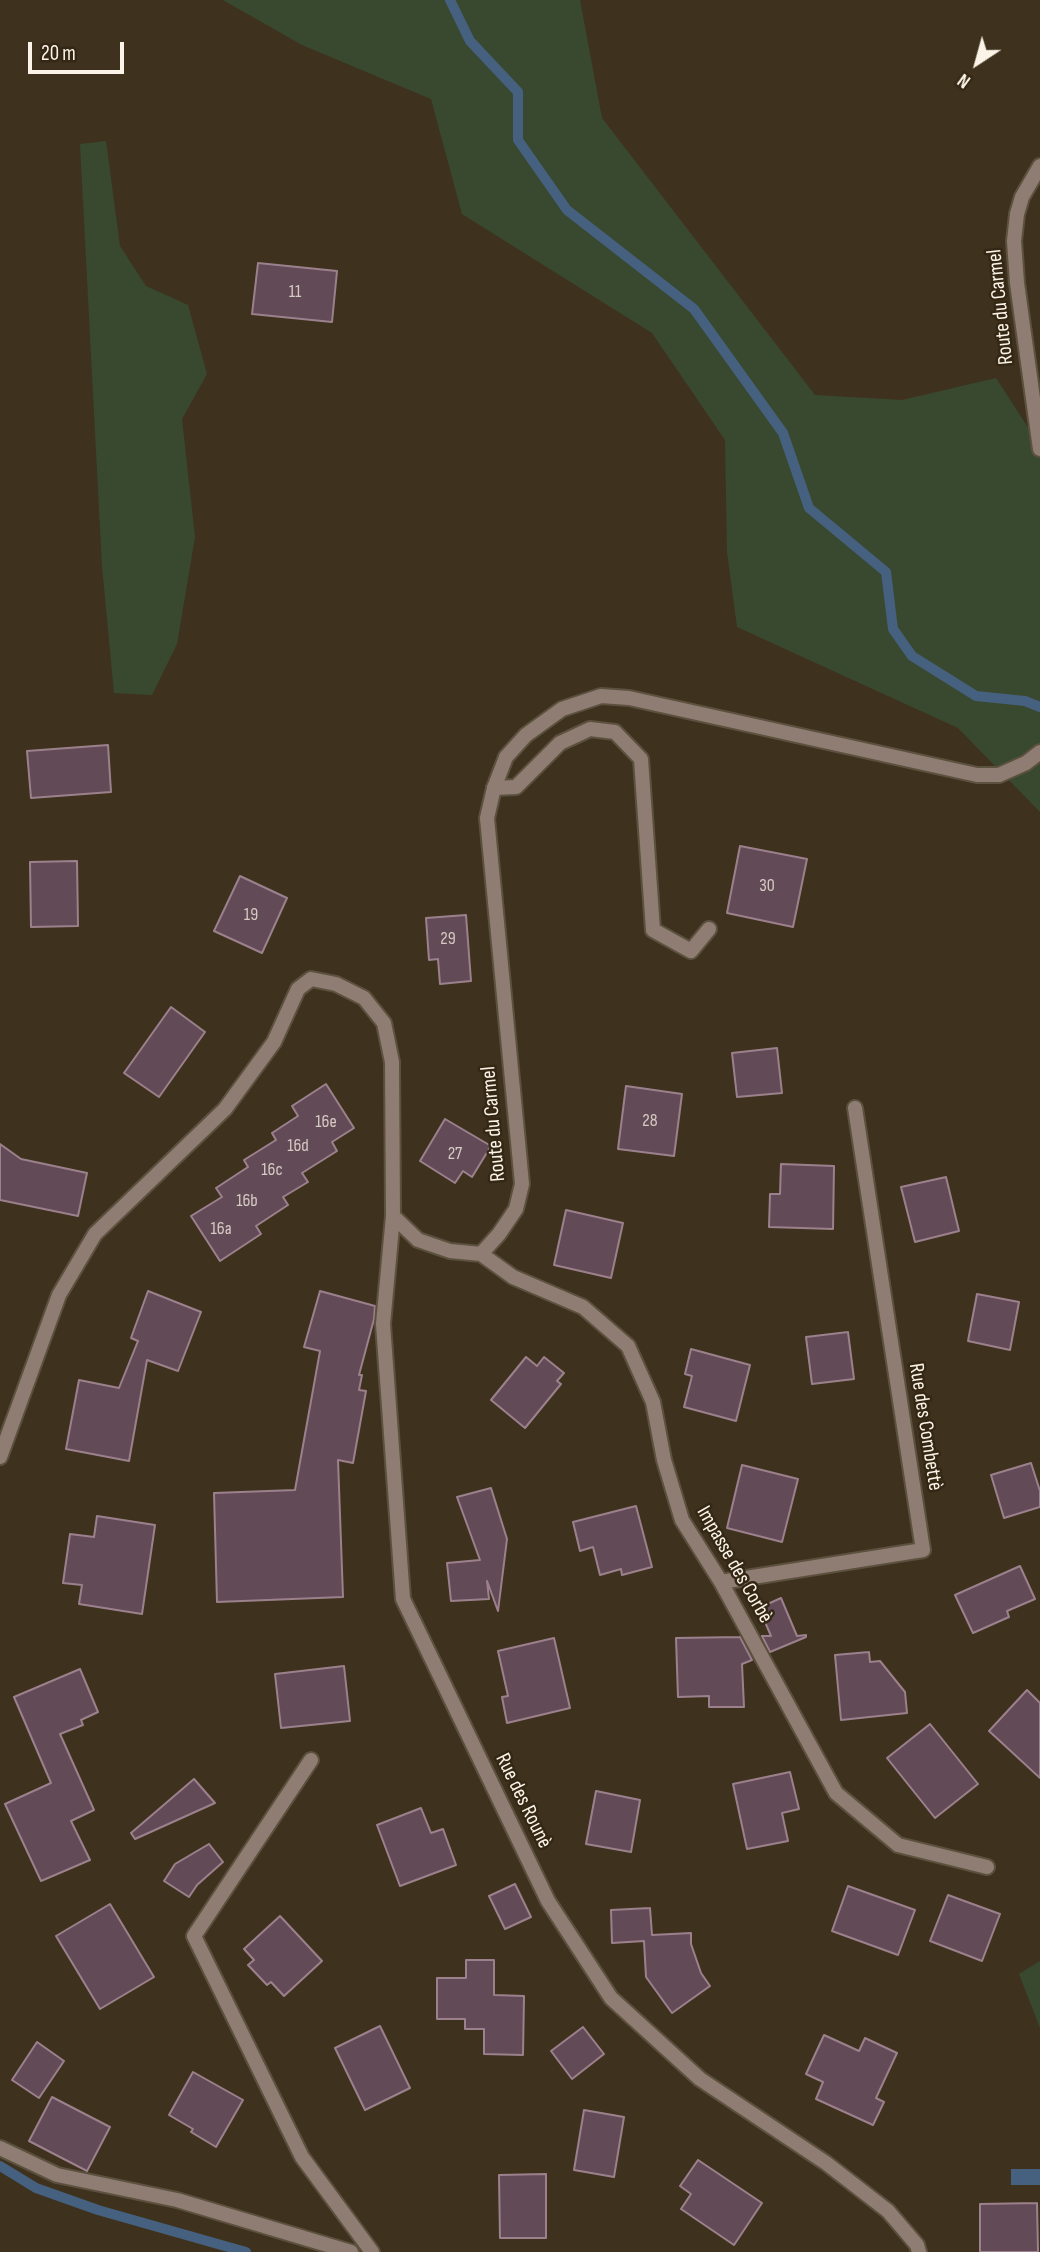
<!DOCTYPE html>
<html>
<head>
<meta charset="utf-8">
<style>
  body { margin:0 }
  #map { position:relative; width:1040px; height:2252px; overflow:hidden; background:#3e321e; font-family:"Sofia Sans Condensed",sans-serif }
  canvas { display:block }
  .north { position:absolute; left:942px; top:28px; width:70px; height:70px; -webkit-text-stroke:5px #342815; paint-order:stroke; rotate:216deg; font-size:19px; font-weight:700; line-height:28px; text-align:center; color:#fcf4e8 }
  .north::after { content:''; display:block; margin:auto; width:24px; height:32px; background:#fcf4e8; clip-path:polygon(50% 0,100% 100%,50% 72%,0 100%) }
  .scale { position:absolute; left:28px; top:42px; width:96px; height:32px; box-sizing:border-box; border:4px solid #fcf4e8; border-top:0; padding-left:9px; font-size:21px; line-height:24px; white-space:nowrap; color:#fcf4e8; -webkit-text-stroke:5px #342815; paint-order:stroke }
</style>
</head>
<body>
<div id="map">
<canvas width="1040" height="2252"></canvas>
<div class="north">N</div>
<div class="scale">20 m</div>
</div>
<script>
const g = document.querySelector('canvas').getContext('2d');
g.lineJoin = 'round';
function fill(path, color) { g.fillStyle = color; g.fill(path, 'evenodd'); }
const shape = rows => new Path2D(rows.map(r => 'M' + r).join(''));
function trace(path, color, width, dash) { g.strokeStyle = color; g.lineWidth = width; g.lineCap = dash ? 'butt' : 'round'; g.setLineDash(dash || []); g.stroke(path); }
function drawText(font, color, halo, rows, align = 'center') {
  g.font = font + ' "Sofia Sans Condensed",sans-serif'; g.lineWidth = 5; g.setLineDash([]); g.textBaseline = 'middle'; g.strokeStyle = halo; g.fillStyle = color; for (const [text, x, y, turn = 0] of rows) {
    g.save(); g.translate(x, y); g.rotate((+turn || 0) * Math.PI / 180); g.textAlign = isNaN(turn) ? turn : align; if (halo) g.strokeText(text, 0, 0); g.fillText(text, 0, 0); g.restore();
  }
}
fill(shape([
  [223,0,580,0,602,118,815,395,902,400,996,378,1040,446,1040,812,958,728,737,627,727,552,725,440,652,333,462,214,431,99,302,45],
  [106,141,120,246,146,286,188,305,207,374,182,419,195,537,177,644,152,695,114,693,102,566,80,144],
  [1040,1961,1040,2028,1019,1974]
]), '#39492f');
fill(shape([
  [1011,2169,1040,2169,1040,2185,1011,2185]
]), '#46607f');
trace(shape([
  [450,0,470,41,518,92,518,140,567,210,694,309,783,433,809,508,886,572,893,629,912,656,976,696,1025,701,1040,707],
  [0,2166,36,2188,98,2210,246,2252]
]), '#46607f', 10);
const building = shape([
  [258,263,337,271,332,322,252,314,258,263],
  [108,745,111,792,31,798,27,751,108,745],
  [740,846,807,859,793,927,727,913,740,846],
  [77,861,78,926,31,927,30,862,77,861],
  [240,876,287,898,262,953,214,931,240,876],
  [466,915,471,981,440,984,438,959,429,960,426,918,466,915],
  [171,1007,205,1032,159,1097,124,1073,171,1007],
  [777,1048,782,1093,737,1097,732,1053,777,1048],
  [326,1084,354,1128,332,1142,337,1151,302,1173,308,1182,283,1197,288,1205,256,1226,261,1234,220,1261,191,1216,222,1197,216,1188,248,1167,244,1160,276,1140,272,1133,298,1116,292,1106,326,1084],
  [626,1086,682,1094,674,1156,618,1149,626,1086],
  [445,1119,491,1146,472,1177,463,1171,455,1183,420,1161,445,1119],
  [0,1144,21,1159,87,1173,78,1216,0,1200,0,1144],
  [781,1164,834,1166,833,1229,769,1227,770,1194,780,1194,781,1164],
  [946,1177,959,1231,915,1242,901,1187,946,1177],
  [566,1210,623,1223,611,1278,554,1265,566,1210],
  [148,1291,201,1312,178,1371,147,1360,129,1461,66,1449,79,1380,119,1388,138,1341,131,1338,148,1291],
  [320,1291,375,1306,374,1319,359,1375,362,1375,359,1390,366,1391,353,1463,338,1460,343,1597,217,1602,214,1493,295,1490,320,1351,304,1347,320,1291],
  [977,1294,1019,1302,1010,1350,968,1341,977,1294],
  [848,1332,854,1379,812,1384,806,1337,848,1332],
  [691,1349,750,1365,736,1421,684,1407,692,1376,685,1374,691,1349],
  [526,1357,537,1366,544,1357,564,1373,557,1381,561,1384,525,1428,491,1400,526,1357],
  [1031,1463,1040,1491,1040,1507,1004,1518,991,1475,1031,1463],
  [742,1465,798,1479,782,1542,727,1528,742,1465],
  [491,1488,507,1539,498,1611,487,1581,489,1599,451,1601,447,1563,480,1560,457,1497,491,1488],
  [636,1506,652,1567,622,1575,621,1569,600,1575,593,1547,580,1551,573,1522,636,1506],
  [97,1516,155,1525,142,1614,79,1604,82,1585,63,1583,70,1534,94,1537,97,1516],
  [1020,1566,1035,1599,1007,1611,1009,1617,973,1633,955,1595,1020,1566],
  [781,1598,797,1636,806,1635,806,1637,770,1652,762,1636,771,1636,759,1608,781,1598],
  [740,1637,752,1660,742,1664,744,1707,709,1707,709,1696,678,1697,676,1638,740,1637],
  [554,1638,570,1708,507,1723,502,1697,508,1696,498,1651,554,1638],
  [869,1652,870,1662,880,1661,905,1692,907,1713,841,1720,835,1655,869,1652],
  [344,1666,350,1721,281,1728,275,1674,344,1666],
  [80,1669,98,1712,81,1720,83,1725,60,1734,94,1810,71,1821,90,1860,41,1881,5,1804,51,1783,14,1697,80,1669],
  [1027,1690,1040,1703,1040,1778,989,1731,1027,1690],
  [930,1724,978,1784,935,1818,887,1758,930,1724],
  [790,1772,799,1809,782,1813,788,1841,747,1849,733,1784,790,1772],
  [194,1779,215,1803,135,1839,131,1833,194,1779],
  [596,1791,640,1800,631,1852,586,1844,596,1791],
  [421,1808,431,1833,443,1829,456,1865,400,1886,377,1825,421,1808],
  [209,1844,223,1862,197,1885,189,1897,164,1881,175,1864,209,1844],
  [515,1884,531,1917,505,1929,489,1896,515,1884],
  [848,1886,915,1910,898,1955,832,1931,848,1886],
  [948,1895,1000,1914,982,1961,930,1941,948,1895],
  [110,1904,154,1977,100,2009,56,1936,110,1904],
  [650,1908,652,1935,691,1933,691,1944,701,1973,710,1986,672,2013,646,1977,644,1941,612,1943,611,1910,650,1908],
  [280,1916,322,1961,284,1996,271,1982,267,1985,248,1965,254,1960,244,1949,280,1916],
  [466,1960,494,1960,494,1995,524,1996,523,2055,484,2054,484,2029,465,2029,465,2019,437,2019,437,1978,466,1978,466,1960],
  [380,2026,410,2088,365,2110,335,2048,380,2026],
  [583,2027,604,2054,572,2079,551,2051,583,2027],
  [824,2035,859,2051,865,2038,897,2053,876,2098,884,2102,873,2125,816,2099,823,2082,806,2074,824,2035],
  [37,2042,64,2061,39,2098,12,2080,37,2042],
  [193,2072,243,2100,216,2147,191,2132,193,2129,169,2115,193,2072],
  [52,2097,110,2127,87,2171,29,2141,52,2097],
  [584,2110,624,2117,614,2177,574,2170,584,2110],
  [698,2160,762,2203,734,2245,681,2209,691,2194,680,2186,698,2160],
  [546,2174,546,2238,500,2238,499,2175,546,2174],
  [1037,2203,1038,2252,980,2252,980,2204,1037,2203]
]);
fill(building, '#624a56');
trace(building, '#9c818d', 2);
const lane = shape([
  [494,788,516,787,560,743,590,729,615,732,641,759,653,930,691,951,709,929]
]);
const street = shape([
  [1040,166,1022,197,1017,214,1014,241,1017,283,1040,449],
  [393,1216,383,1324,403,1599,548,1901,611,1998,700,2079,826,2163,888,2211,917,2245,919,2252],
  [481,1254,513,1277,583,1307,628,1346,653,1402,664,1460,682,1520,721,1582,836,1793,898,1845,987,1867],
  [0,1457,59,1295,95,1234,225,1109,274,1042,298,989,311,979,336,984,364,998,384,1023,392,1062,393,1216,418,1240,450,1251,481,1254,499,1234,516,1209,522,1184,487,818,494,788,506,757,526,735,562,709,601,696,629,698,977,775,999,775,1026,763,1040,752],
  [721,1582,923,1550,855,1108],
  [311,1760,194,1936,302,2157,372,2252],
  [0,2148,57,2175,177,2200,351,2252]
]);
trace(lane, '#5c513e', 18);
trace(street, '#5c513e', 18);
trace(lane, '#8f7d73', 14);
trace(street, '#8f7d73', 14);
drawText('18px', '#d6cac4', null, [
  ["11",295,292],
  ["30",767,886],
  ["19",251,915],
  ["29",448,939],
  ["28",650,1121],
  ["16e",326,1122],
  ["16d",298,1146],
  ["27",455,1154],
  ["16c",272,1170],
  ["16b",247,1201],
  ["16a",221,1229]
]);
drawText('21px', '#fcf4e8', '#342815', [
  ["Route du Carmel",1001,307,-96],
  ["Route du Carmel",494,1124,-95],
  ["Rue des Combettè",925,1427,81],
  ["Impasse des Corbè",734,1565,60],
  ["Rue des Rounè",523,1801,64]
]);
</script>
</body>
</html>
